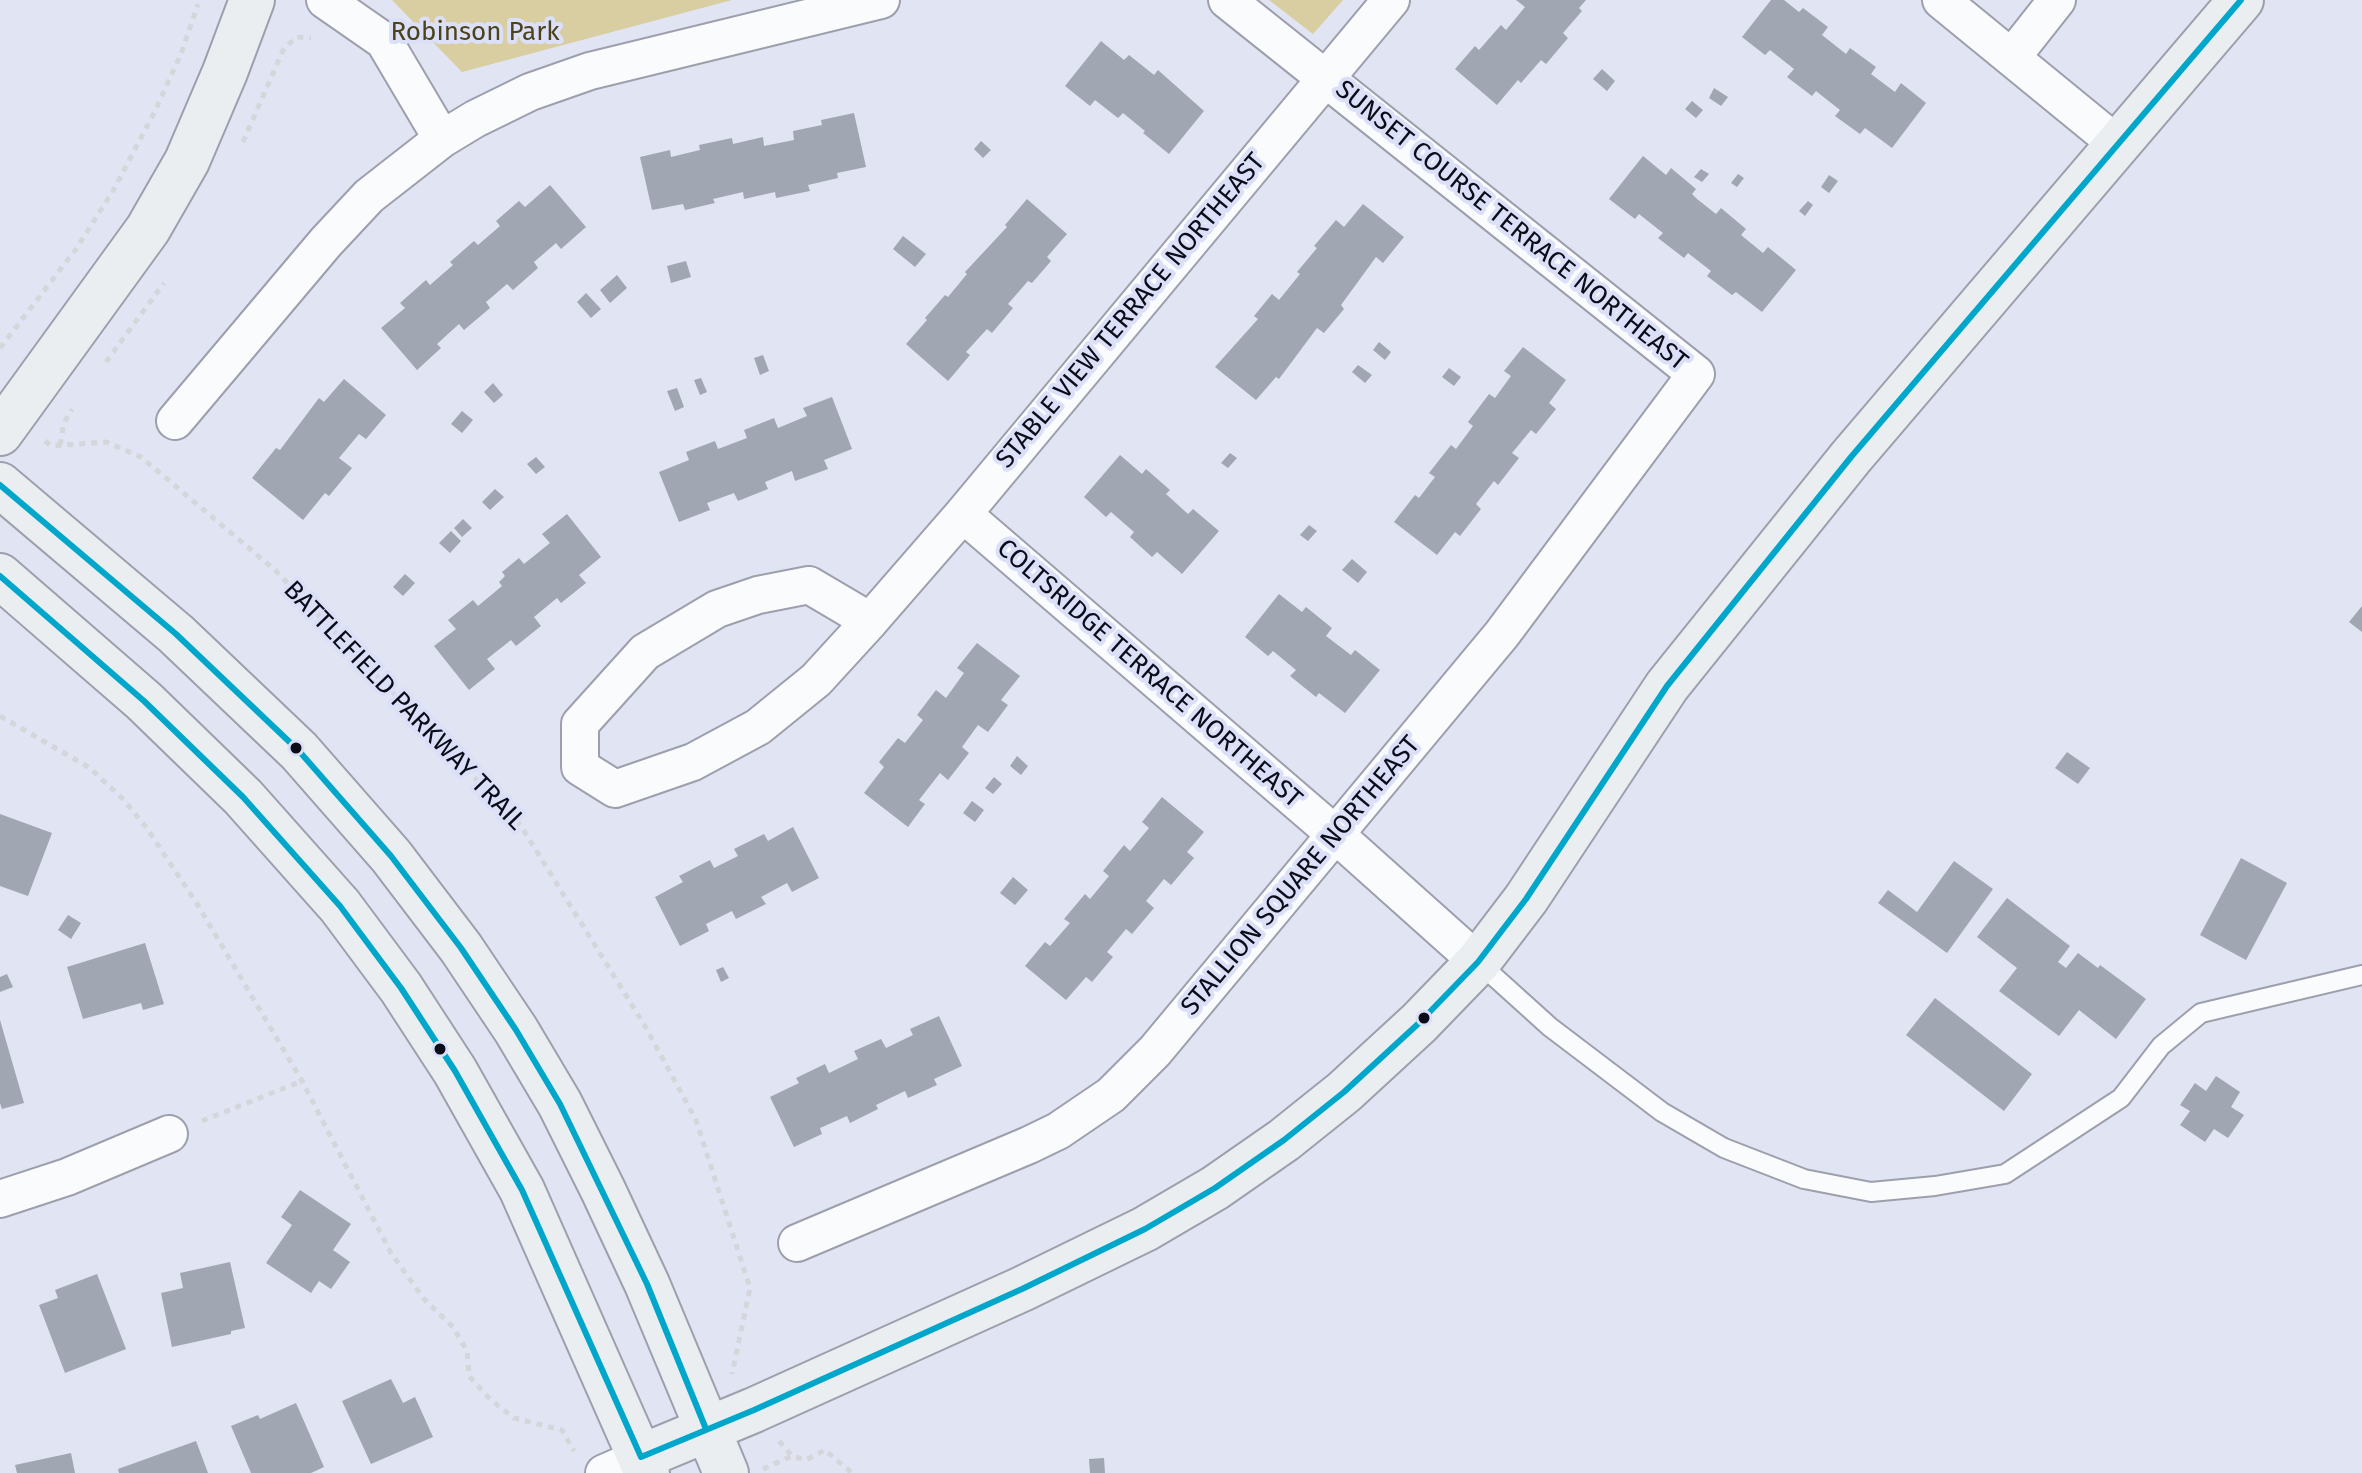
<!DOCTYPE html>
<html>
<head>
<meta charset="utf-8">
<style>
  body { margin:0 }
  canvas { display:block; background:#e1e4f2 }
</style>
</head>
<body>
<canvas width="2362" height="1473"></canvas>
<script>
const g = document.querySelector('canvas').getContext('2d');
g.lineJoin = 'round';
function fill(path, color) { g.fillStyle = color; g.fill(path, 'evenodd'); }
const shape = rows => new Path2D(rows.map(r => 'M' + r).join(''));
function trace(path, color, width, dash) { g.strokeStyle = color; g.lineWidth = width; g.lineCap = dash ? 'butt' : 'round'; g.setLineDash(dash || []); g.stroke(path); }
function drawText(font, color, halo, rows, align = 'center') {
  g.font = font + ' "Fira Sans",sans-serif'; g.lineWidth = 8; g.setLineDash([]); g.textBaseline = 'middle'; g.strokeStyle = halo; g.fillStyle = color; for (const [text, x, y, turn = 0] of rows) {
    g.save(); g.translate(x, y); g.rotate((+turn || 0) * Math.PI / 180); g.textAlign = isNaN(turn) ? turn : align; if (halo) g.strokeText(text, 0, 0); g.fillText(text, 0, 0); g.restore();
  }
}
fill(shape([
  [392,0,732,0,462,72],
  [1269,0,1343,0,1313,34]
]), '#d9cea1');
fill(shape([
  [1516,0,1586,0,1579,8,1582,11,1563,33,1568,38,1546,64,1541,60,1521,83,1518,80,1497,105,1455,69,1475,46,1479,50,1501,25,1506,30,1525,7],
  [1771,0,1784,0,1799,12,1803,8,1828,27,1822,35,1846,54,1850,48,1876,67,1871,74,1895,92,1901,83,1926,103,1892,148,1865,128,1860,134,1835,116,1840,110,1816,91,1812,96,1787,77,1794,69,1770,50,1765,55,1742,37],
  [1101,41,1124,60,1129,55,1154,75,1158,70,1204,111,1169,154,1143,133,1145,131,1123,113,1118,118,1095,100,1090,106,1065,86],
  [1602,69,1615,81,1607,91,1593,79],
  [1714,88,1728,97,1721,106,1709,98],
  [1692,101,1703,110,1696,118,1685,109],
  [854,113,866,167,837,173,838,178,808,185,810,191,776,198,775,192,744,199,743,192,713,199,715,203,685,210,683,204,652,210,640,157,670,150,671,157,700,150,699,145,732,138,733,144,763,137,764,146,794,140,793,131,822,125,821,120],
  [981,141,991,150,983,158,974,149],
  [1643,156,1666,175,1671,168,1696,189,1692,194,1697,199,1716,214,1721,208,1746,229,1741,235,1763,253,1768,247,1796,270,1762,312,1736,292,1732,295,1707,276,1711,271,1688,253,1684,258,1658,238,1663,233,1639,214,1635,219,1609,199],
  [1701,169,1709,174,1702,182,1694,177],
  [1738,174,1744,178,1737,187,1731,183],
  [1829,175,1838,181,1829,193,1821,187],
  [550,185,586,227,561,249,556,243,534,262,538,268,513,290,507,284,486,302,490,308,464,330,459,324,437,344,441,348,417,370,381,328,405,308,400,303,426,280,430,285,453,265,450,262,474,241,478,245,500,226,496,221,519,201,525,207],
  [1027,199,1067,234,1047,257,1051,261,1032,283,1028,281,1008,304,1013,308,992,333,987,329,966,352,970,355,948,381,906,344,927,320,925,318,945,295,948,297,967,274,965,272,1007,227,1005,225],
  [1808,201,1813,205,1805,216,1799,211],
  [1363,204,1404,237,1383,263,1376,257,1341,305,1344,309,1324,333,1317,328,1279,379,1276,377,1256,400,1215,367,1258,319,1254,316,1272,294,1279,300,1300,274,1297,272,1317,248,1314,246,1336,220,1344,227],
  [903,236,926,254,915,267,893,249],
  [686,261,691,277,671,283,667,266],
  [617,275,627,288,610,303,600,290],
  [586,293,601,309,591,318,577,302],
  [1379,342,1391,352,1385,360,1373,350],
  [1523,347,1566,380,1549,403,1556,409,1536,434,1531,430,1512,453,1519,458,1498,485,1494,481,1476,504,1481,509,1460,536,1455,532,1437,555,1394,522,1415,495,1419,498,1435,477,1429,473,1451,445,1456,449,1473,426,1468,422,1489,394,1495,398,1511,376,1504,371],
  [763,355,769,371,760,375,754,358],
  [1358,365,1372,375,1365,383,1352,372],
  [1449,368,1461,377,1454,386,1442,377],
  [701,378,707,392,700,395,694,380],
  [344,379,386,415,366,439,359,434,339,458,352,468,329,496,325,493,303,520,252,478,276,448,280,450,319,398,324,402],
  [493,383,503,395,494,403,484,392],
  [677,388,684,407,675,411,667,391],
  [832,397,852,449,824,460,828,469,795,481,792,471,765,482,768,489,738,501,734,493,707,503,710,510,679,522,659,472,689,460,686,452,715,441,718,449,747,438,744,430,774,418,778,428,807,416,803,408],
  [462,411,473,420,462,433,451,424],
  [1230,453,1237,458,1228,468,1221,463],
  [1120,455,1142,474,1146,469,1170,490,1166,494,1188,514,1193,509,1219,531,1182,574,1157,552,1152,557,1130,537,1134,532,1111,512,1106,517,1084,497],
  [536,457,545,467,536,474,527,464],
  [495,489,504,497,490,510,482,502],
  [567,514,601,557,579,575,586,583,561,603,557,598,534,617,541,626,516,646,511,640,487,659,495,669,469,690,434,646,456,629,448,620,473,600,478,606,502,586,499,582,505,576,502,572,519,558,524,564,550,543,542,534],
  [463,519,472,528,462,537,454,528],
  [1309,525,1317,531,1308,541,1300,535],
  [451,531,461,541,450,553,439,543],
  [1352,559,1367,572,1358,583,1342,570],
  [405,574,415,583,403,596,393,587],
  [1279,594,1302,612,1306,607,1332,628,1326,636,1351,655,1355,650,1380,670,1345,713,1319,693,1316,697,1290,676,1296,670,1273,651,1268,656,1245,637],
  [2362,606,2362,632,2349,622],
  [977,643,1020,676,1001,700,1008,705,988,732,978,725,962,747,969,753,948,780,940,773,919,800,925,804,908,827,864,793,884,767,879,762,898,738,905,743,923,720,917,715,936,690,946,698,964,673,957,668],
  [2067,752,2090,768,2078,784,2055,768],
  [1017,756,1028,766,1021,775,1010,766],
  [994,777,1002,784,993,794,985,788],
  [1162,797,1204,832,1187,852,1194,858,1171,885,1164,879,1146,901,1154,908,1132,934,1126,929,1107,952,1113,957,1092,982,1086,977,1066,1000,1025,966,1045,942,1050,946,1070,923,1064,919,1085,894,1090,899,1109,876,1103,871,1124,845,1130,851,1149,828,1142,822],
  [972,801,984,810,975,822,963,813],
  [0,814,52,833,28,896,0,886],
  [793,827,819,878,792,892,787,883,761,897,766,904,736,919,732,911,706,924,709,931,680,946,655,897,683,882,679,876,710,860,714,868,738,856,734,849,764,834,768,841],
  [2241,858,2287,883,2246,960,2200,935],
  [1954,861,1993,889,1947,953,1878,903,1888,890,1917,912],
  [1013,877,1028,890,1015,905,1000,893],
  [2007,898,2070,946,2058,962,2066,968,2078,953,2098,968,2100,965,2146,999,2116,1039,2079,1010,2059,1036,1999,991,2017,968,1977,937],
  [68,915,81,923,71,939,58,930],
  [145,943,164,1004,143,1010,141,1003,83,1019,67,967],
  [723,967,729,978,721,982,716,970],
  [7,974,13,987,0,992,0,977],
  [1935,998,2032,1074,2004,1111,1906,1035],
  [939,1016,962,1066,934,1079,937,1085,908,1098,905,1091,876,1105,878,1109,850,1123,847,1116,820,1128,822,1134,794,1147,770,1097,799,1083,796,1078,825,1064,829,1073,858,1059,854,1051,881,1039,886,1048,913,1035,910,1029],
  [0,1020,24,1103,2,1109,0,1103],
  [2216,1076,2240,1092,2231,1107,2244,1115,2228,1138,2214,1129,2205,1142,2180,1125,2190,1111,2180,1105,2195,1083,2206,1091],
  [300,1190,351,1224,333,1250,350,1262,331,1289,319,1281,311,1293,266,1263,292,1225,281,1217],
  [230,1262,245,1328,231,1331,231,1334,172,1347,161,1293,183,1288,180,1273],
  [97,1274,126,1349,65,1373,39,1305,58,1298,55,1290],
  [391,1379,403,1403,415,1397,433,1437,371,1464,342,1401],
  [296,1403,324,1467,311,1473,251,1473,231,1426,258,1415,260,1419],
  [196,1441,208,1473,119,1473,118,1469],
  [71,1453,75,1473,17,1473,15,1465],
  [1104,1458,1105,1473,1090,1473,1089,1459]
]), '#a0a6b2');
const lane = shape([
  [1478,962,1550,1027,1662,1112,1724,1148,1804,1179,1871,1192,1935,1186,2005,1174,2121,1098,2161,1046,2201,1013,2362,975]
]);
const street = shape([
  [325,0,384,41,442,139],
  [1941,0,2117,144],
  [2012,57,2057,0],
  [175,421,326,242,369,196,442,139,475,119,530,92,590,71,881,0],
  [963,514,1336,835,1478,962],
  [809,585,870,621,816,680,758,727,693,762,615,789,580,767,580,724,645,652,717,609,758,595,809,585],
  [870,621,963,514,1391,0],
  [0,1199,67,1177,169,1134],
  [797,1243,1029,1145,1058,1131,1111,1095,1155,1051,1502,634,1696,374,1227,0],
  [604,1473,641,1457]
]);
const secondary = shape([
  [0,433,148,229,187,161,225,72,252,0],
  [0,485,176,634,299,751,391,856,461,948,516,1030,560,1104,603,1190,647,1284,726,1473],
  [0,576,144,701,243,797,340,906,401,988,455,1071,522,1190,647,1473],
  [641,1457,754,1410,1022,1289,1145,1229,1215,1188,1284,1140,1344,1092,1419,1023,1478,962,1526,899,1667,686,1851,457,2241,0]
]);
trace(lane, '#9d9fac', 22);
trace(street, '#9d9fac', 40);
trace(secondary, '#9d9fac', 48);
trace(shape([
  [243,142,284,48,297,37,311,38],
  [0,348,76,249,113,191,154,113,181,54,198,4],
  [106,362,164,283],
  [45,441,52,446,106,442,141,457,275,570,521,826,645,1026,696,1120,750,1288,732,1374],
  [60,445,64,423,72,409],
  [0,716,90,768,122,798,146,827,199,907,302,1081,391,1253,424,1299,453,1327,467,1351,469,1376,491,1400,514,1418,562,1430,574,1451],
  [202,1121,302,1081],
  [779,1441,792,1456,806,1460,825,1450,852,1473],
  [763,1469,792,1456]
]), '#d4d6da', 5, [6, 6]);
trace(lane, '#fafbfd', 18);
trace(street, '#fafbfd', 36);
trace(secondary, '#eaeef1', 44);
trace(shape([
  [0,485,176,634,299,751,391,856,461,948,516,1030,560,1104,647,1284,706,1429],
  [0,576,144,701,243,797,340,906,401,988,455,1071,522,1190,641,1457,754,1410,1022,1289,1145,1229,1215,1188,1284,1140,1344,1092,1419,1023,1478,962,1526,899,1667,686,1851,457,2241,0]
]), '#01a7ca', 6);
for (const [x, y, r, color] of [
  [296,748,7,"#0a0c18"],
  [1424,1018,7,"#0a0c18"],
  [440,1049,7,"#0a0c18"]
]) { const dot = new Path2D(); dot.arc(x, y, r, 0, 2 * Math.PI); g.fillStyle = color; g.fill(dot); trace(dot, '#dbe0f8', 3); }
drawText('26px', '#4c431a', '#dbe0f8', [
  ["Robinson Park",475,33]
]);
drawText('26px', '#0a0c18', '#dbe0f8', [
  ["SUNSET COURSE TERRACE NORTHEAST",1511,226,39],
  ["STABLE VIEW TERRACE NORTHEAST",1131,311,-50],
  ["COLTSRIDGE TERRACE NORTHEAST",1149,674,41],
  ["BATTLEFIELD PARKWAY TRAIL",404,706,46],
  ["STALLION SQUARE NORTHEAST",1301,876,-50]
]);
</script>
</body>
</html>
